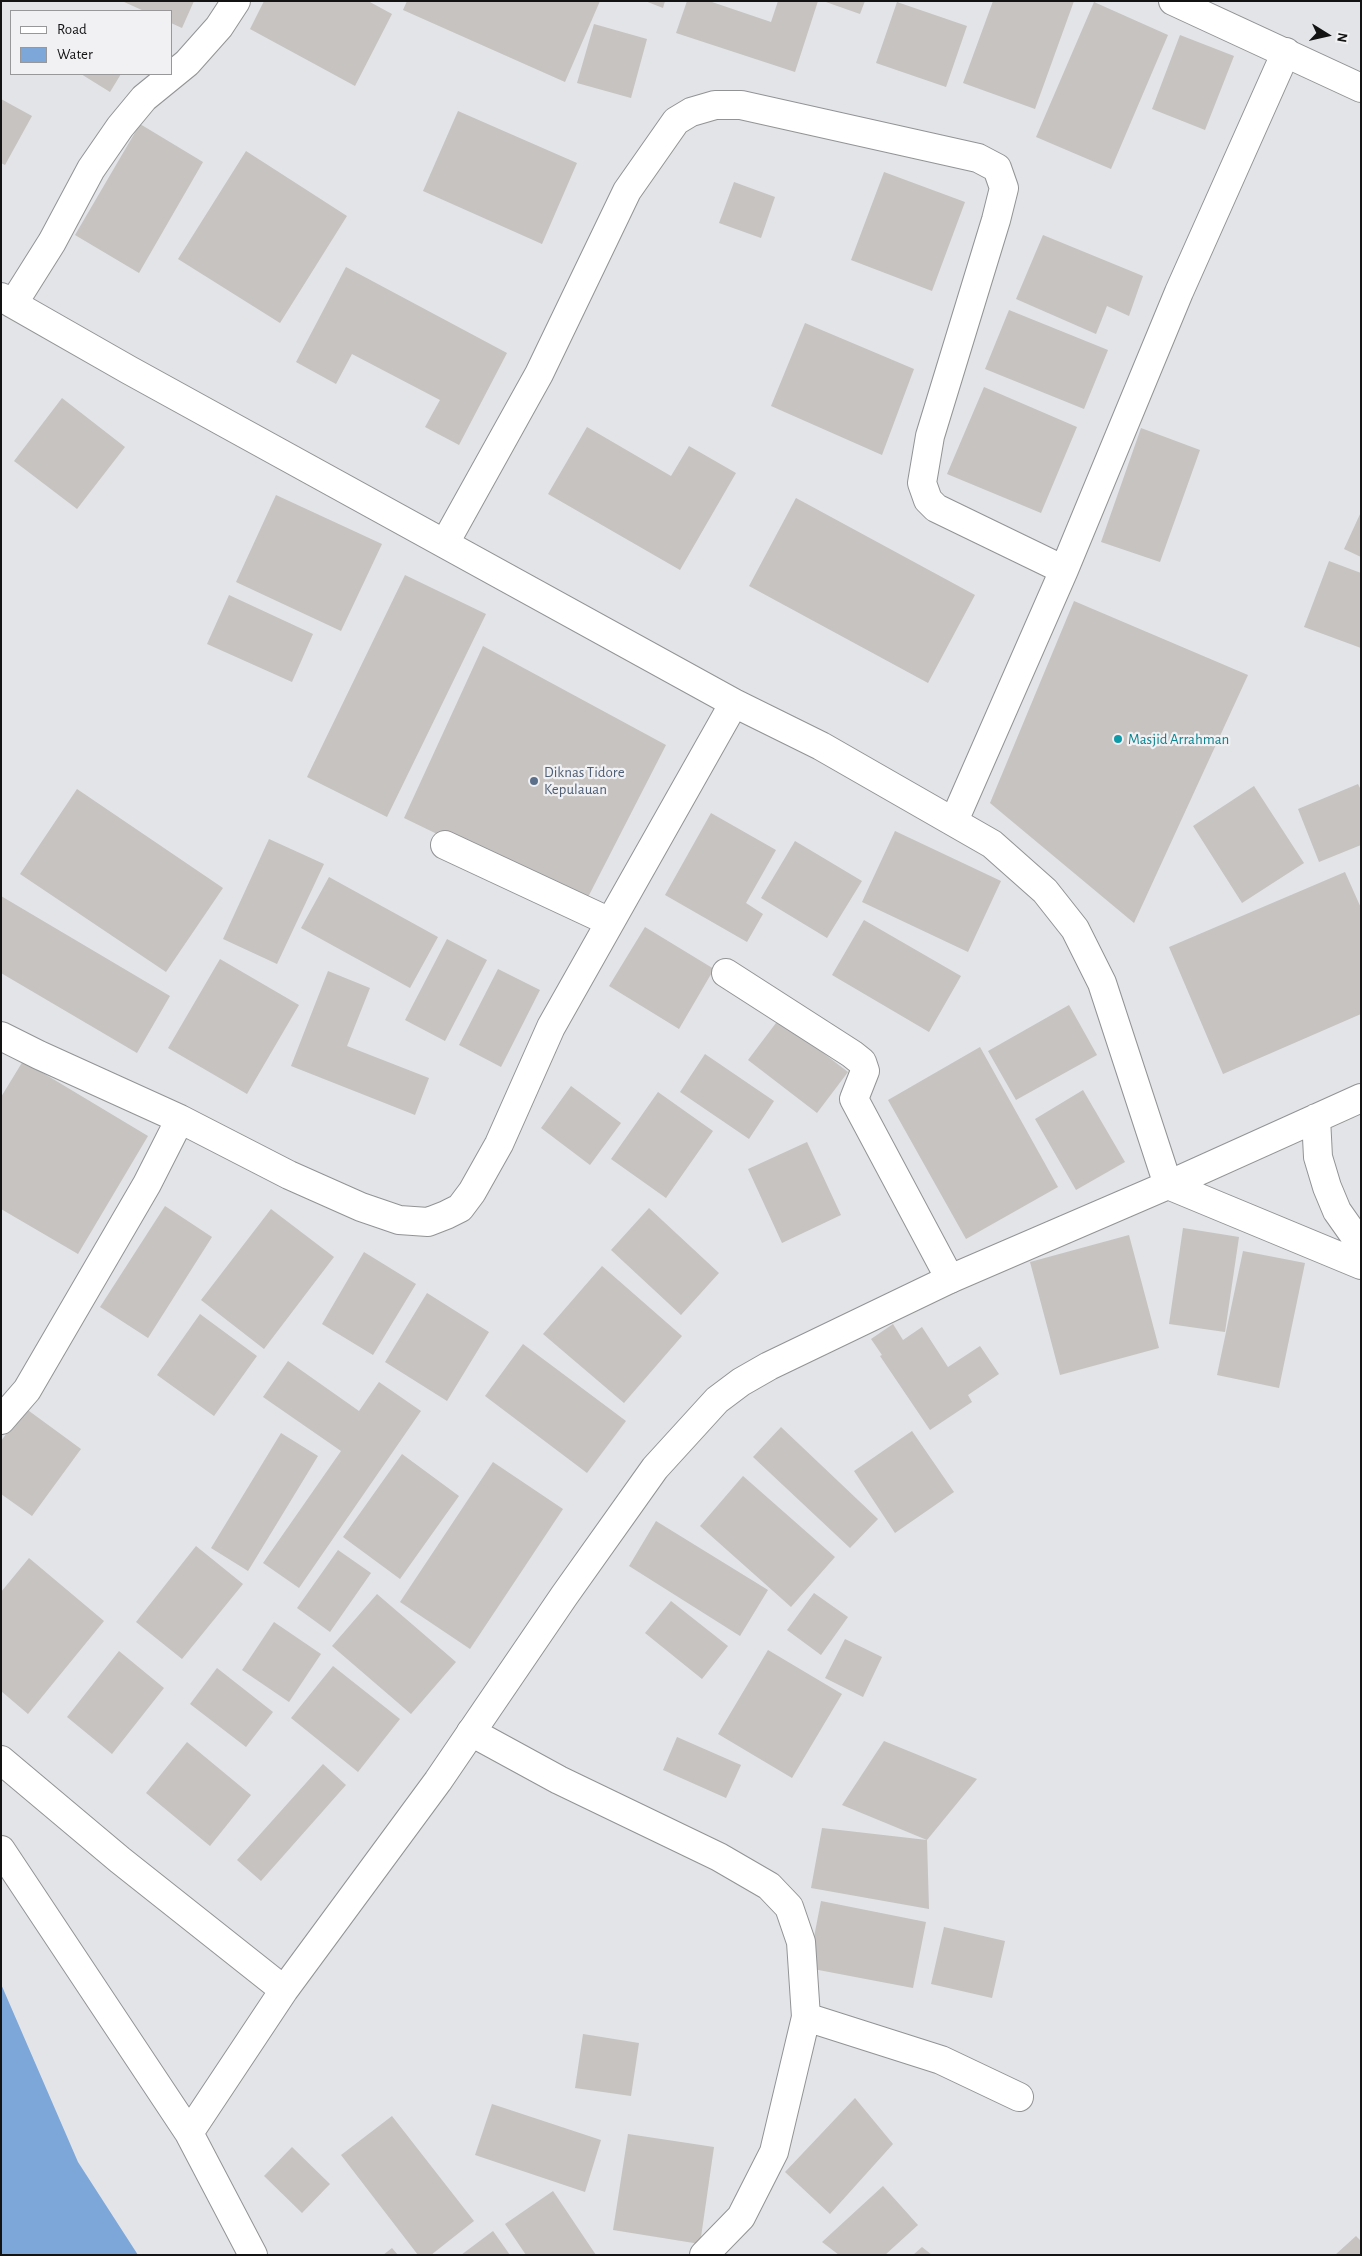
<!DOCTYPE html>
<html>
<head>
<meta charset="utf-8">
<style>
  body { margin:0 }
  #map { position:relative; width:1362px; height:2256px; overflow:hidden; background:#e3e4e7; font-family:"Alegreya Sans",sans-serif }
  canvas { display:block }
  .frame { position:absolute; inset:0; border:2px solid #131314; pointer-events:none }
  .legend { position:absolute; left:10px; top:10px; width:162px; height:65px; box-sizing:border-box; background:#f1f1f4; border:1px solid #98989a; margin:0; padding:6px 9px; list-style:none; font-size:15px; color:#131314 }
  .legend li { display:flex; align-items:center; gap:10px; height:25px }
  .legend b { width:25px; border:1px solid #98989a }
  .north { position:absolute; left:1302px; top:10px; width:50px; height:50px; -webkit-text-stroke:4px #f1f1f4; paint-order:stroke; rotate:100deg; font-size:14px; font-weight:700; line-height:20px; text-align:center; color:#131314 }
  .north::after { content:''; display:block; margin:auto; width:18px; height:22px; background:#131314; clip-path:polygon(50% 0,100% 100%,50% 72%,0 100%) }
</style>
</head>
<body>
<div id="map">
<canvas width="1362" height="2256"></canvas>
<div class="frame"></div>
<ul class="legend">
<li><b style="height:6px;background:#fff"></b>Road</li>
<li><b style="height:14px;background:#7ea7d9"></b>Water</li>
</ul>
<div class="north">N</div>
</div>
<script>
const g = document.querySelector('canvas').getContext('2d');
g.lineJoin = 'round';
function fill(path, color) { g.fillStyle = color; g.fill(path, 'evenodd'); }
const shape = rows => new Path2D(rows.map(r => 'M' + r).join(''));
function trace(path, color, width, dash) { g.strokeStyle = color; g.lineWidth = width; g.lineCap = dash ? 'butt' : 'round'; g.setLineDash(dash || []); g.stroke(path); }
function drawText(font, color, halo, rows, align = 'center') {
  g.font = font + ' "Alegreya Sans",sans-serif'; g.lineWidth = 4.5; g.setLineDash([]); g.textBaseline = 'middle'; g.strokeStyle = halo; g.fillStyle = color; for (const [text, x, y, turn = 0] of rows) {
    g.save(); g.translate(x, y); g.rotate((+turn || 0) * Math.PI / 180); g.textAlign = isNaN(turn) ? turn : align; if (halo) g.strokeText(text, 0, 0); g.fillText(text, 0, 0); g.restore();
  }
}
fill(shape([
  [1,1984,78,2162,138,2255,1,2255]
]), '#7ea7d9');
fill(shape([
  [122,1,194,1,182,28,171,23,171,11,144,11],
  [264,1,368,1,392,14,355,86,250,29],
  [407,1,600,1,565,82,403,10],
  [645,1,665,1,663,8],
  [687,1,709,1,771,22,778,1,818,1,795,72,676,33],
  [823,1,865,1,860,14],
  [993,1,1074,1,1035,109,963,83],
  [897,2,967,26,946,87,876,63],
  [1094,2,1168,35,1111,169,1036,137],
  [594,24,647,39,631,98,577,83],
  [1180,35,1234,56,1205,130,1152,109],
  [81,74,121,74,110,92],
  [1,99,32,116,5,165,1,163],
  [458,111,577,163,542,244,423,191],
  [140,124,203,162,139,273,75,235],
  [246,151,347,216,280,323,178,259],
  [884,172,965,202,932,291,851,260],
  [734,182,775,197,761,238,719,223],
  [1043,235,1143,276,1129,316,1107,306,1096,334,1016,299],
  [346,267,507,353,459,445,425,427,440,400,352,354,336,384,296,362],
  [1009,310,1108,350,1084,409,985,369],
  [805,323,914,369,882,455,771,406],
  [984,387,1077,427,1041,513,947,474],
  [62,398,125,447,77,509,14,461],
  [587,427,671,476,689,446,736,473,680,570,548,494],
  [1141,428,1200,450,1160,562,1101,542],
  [276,495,382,544,341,631,236,582],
  [796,498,975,595,928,683,749,586],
  [1361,512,1361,557,1344,549],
  [1329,561,1361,573,1361,648,1304,627],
  [405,575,486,614,387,817,307,777],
  [229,595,313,634,292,682,207,644],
  [1074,601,1248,675,1134,923,990,803],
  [483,646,666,745,584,905,404,818],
  [1358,784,1361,790,1361,845,1319,862,1298,809],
  [1254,786,1304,863,1242,903,1193,826],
  [77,789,223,888,166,972,20,874],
  [711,813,776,850,746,903,763,914,747,942,665,895],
  [895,831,1001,881,968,952,862,902],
  [269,839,324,864,277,964,223,939],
  [795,841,862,881,827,938,761,898],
  [1345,872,1361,908,1361,1014,1223,1074,1169,947],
  [329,877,438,937,410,988,301,928],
  [1,896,170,996,137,1053,1,973],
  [864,920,961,976,929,1032,832,975],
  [645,927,714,969,679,1029,609,986],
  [447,939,487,960,445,1041,405,1020],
  [220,959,299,1005,247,1094,168,1048],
  [498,969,540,990,501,1067,459,1045],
  [328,971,370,988,347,1046,429,1078,415,1115,291,1066],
  [1069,1005,1097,1055,1016,1100,988,1051],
  [779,1019,848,1072,817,1113,748,1060],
  [980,1047,1058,1187,966,1239,888,1100],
  [705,1054,774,1101,749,1139,680,1092],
  [23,1061,148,1136,78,1254,1,1209,1,1097],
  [571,1086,621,1123,590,1165,541,1128],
  [1083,1090,1125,1162,1076,1190,1035,1119],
  [658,1092,713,1131,666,1198,611,1159],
  [807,1142,841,1215,782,1243,748,1169],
  [165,1206,212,1237,148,1338,100,1307],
  [649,1208,719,1273,681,1315,611,1250],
  [271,1209,334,1257,264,1349,201,1300],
  [1183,1228,1239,1237,1225,1332,1169,1324],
  [1129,1235,1159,1348,1060,1375,1030,1262],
  [1243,1251,1305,1263,1279,1388,1217,1375],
  [364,1252,416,1284,373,1355,322,1324],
  [602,1266,682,1336,624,1403,543,1334],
  [427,1293,489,1332,447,1401,385,1362],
  [200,1314,257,1356,214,1416,157,1375],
  [893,1324,903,1340,922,1327,948,1367,980,1346,999,1374,968,1395,972,1402,930,1430,880,1356,882,1355,871,1339],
  [523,1344,626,1421,587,1473,485,1396],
  [288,1361,359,1411,379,1382,421,1411,299,1588,263,1563,341,1451,263,1397],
  [25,1408,81,1449,32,1516,1,1494,1,1441],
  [781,1427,878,1519,850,1548,753,1457],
  [912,1431,954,1492,895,1533,854,1471],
  [281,1433,318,1456,248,1571,211,1548],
  [402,1454,459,1496,400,1579,343,1537],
  [493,1462,563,1509,470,1649,400,1602],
  [743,1476,835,1557,791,1607,700,1526],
  [656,1521,768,1590,740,1636,629,1566],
  [196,1546,243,1584,182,1659,136,1622],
  [338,1550,371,1573,330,1632,297,1608],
  [29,1558,104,1621,28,1714,1,1691,1,1592],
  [814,1593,848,1617,821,1655,787,1630],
  [377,1594,456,1662,411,1714,332,1646],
  [671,1601,728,1646,702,1679,645,1633],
  [274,1622,321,1654,289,1702,242,1670],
  [845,1639,882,1657,863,1697,825,1678],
  [768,1650,842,1694,792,1778,718,1734],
  [119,1651,164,1688,112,1754,67,1717],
  [333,1666,400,1719,358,1772,291,1718],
  [217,1668,273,1712,246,1747,190,1704],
  [677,1737,741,1765,726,1798,663,1770],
  [884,1741,977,1779,927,1840,842,1805],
  [187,1742,251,1795,210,1846,146,1793],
  [323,1764,346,1785,261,1881,237,1860],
  [822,1828,927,1840,929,1909,811,1888],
  [821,1901,926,1922,913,1988,808,1968],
  [944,1927,1005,1941,992,1998,931,1984],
  [583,2034,639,2043,631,2096,575,2088],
  [855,2098,893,2144,830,2214,785,2172],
  [492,2104,601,2140,585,2192,475,2155],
  [392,2116,474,2221,431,2255,418,2255,341,2155],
  [628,2134,714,2147,700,2244,613,2230],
  [292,2147,330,2184,302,2213,264,2176],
  [883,2186,918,2225,885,2255,839,2255,822,2242],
  [553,2191,596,2255,526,2255,505,2224],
  [493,2231,510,2255,461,2255],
  [1356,2236,1361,2241,1361,2255,1335,2255],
  [922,2247,932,2255,913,2255],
  [392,2248,398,2255,383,2255]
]), '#c6c3c1');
const minor = shape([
  [1,297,129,370,734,703,821,746,992,844,1045,891,1075,929,1102,983,1168,1185],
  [13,304,52,242,91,169,120,127,144,98,187,63,219,27,236,1],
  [445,543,539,374,627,191,676,121,691,112,715,105,741,105,978,158,997,168,1004,188,996,220,930,436,922,483,928,500,936,508,1064,570],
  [954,821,1064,570,1179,292,1286,52],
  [445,845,610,922],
  [726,973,852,1054,862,1062,865,1071,854,1099,950,1279],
  [1,1036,39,1055,180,1119,289,1175,361,1207,399,1220,428,1222,446,1215,460,1208,472,1192,499,1144,551,1027,734,703],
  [1,1420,27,1390,147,1184,180,1119],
  [471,1732,559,1780,719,1857,769,1886,789,1907,801,1942,806,2017,774,2152,741,2217,704,2255],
  [806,2017,941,2060,1019,2097]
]);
const tertiary = shape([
  [1316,1118,1318,1157,1327,1187,1337,1211,1361,1245],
  [1168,1185,1361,1265],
  [1,1760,120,1860,284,1990],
  [1,1850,189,2133,253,2255],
  [189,2133,284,1990,438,1781,564,1596,655,1468,717,1400,741,1382,769,1366,950,1279,1168,1185,1361,1098]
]);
const trunk = shape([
  [1173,1,1361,88]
]);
trace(minor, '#929395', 30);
trace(tertiary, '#929395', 30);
trace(trunk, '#929395', 30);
trace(minor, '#fff', 28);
trace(tertiary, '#fff', 28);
trace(trunk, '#fff', 28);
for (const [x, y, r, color] of [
  [1118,739,5,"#0f9aa8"],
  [534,781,5,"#5c6f8a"]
]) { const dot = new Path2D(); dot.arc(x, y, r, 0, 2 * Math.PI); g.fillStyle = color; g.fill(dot); trace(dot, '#f1f1f4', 2); }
drawText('15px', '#0d838f', '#f1f1f4', [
  ["Masjid Arrahman",1128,739]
], 'left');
drawText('15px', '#4e5e75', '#f1f1f4', [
  ["Diknas Tidore",544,772],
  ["Kepulauan",544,789]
], 'left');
</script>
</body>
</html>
